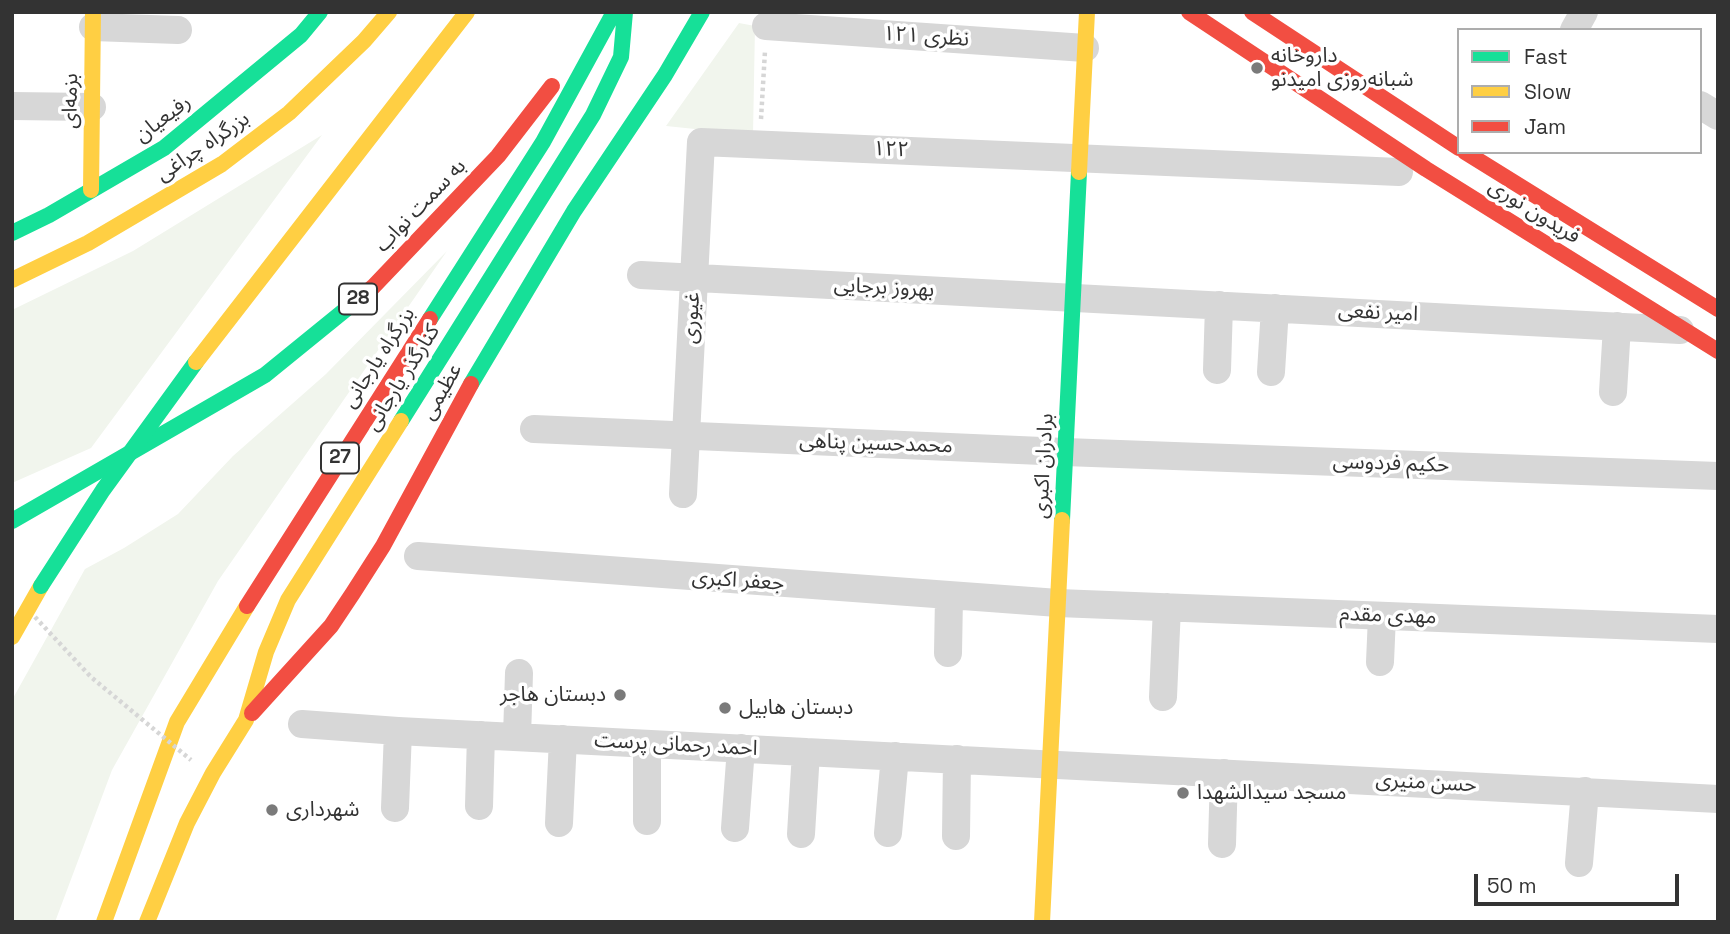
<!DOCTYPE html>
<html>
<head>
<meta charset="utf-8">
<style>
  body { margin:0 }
  #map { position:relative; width:1730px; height:934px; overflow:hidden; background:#fff; font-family:"Space Grotesk",sans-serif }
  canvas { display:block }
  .frame { position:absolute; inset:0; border:14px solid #333; pointer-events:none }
  .legend { position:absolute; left:1457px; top:28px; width:245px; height:126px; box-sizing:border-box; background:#fff; border:2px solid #adadad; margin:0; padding:9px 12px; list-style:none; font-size:21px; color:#333 }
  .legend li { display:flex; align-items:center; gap:14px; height:35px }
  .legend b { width:35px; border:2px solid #adadad }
  .scale { position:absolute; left:1474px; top:874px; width:205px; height:32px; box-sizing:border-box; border:4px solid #333; border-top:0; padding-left:9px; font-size:21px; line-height:24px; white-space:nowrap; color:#333; -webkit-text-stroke:5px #fff; paint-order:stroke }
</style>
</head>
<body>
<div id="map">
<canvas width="1730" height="934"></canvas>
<div class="frame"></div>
<ul class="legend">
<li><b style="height:9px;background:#16e098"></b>Fast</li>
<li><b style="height:9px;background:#ffcf43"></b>Slow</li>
<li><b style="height:9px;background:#f24e42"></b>Jam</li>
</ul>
<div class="scale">50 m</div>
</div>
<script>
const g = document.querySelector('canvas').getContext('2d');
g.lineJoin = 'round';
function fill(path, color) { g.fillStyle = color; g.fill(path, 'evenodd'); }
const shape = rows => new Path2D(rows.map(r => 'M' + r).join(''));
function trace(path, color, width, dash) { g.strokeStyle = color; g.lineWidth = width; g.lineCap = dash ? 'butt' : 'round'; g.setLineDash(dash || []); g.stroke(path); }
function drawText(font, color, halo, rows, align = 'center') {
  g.font = font + ' "Space Grotesk","Noto Sans Arabic",sans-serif'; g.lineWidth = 7; g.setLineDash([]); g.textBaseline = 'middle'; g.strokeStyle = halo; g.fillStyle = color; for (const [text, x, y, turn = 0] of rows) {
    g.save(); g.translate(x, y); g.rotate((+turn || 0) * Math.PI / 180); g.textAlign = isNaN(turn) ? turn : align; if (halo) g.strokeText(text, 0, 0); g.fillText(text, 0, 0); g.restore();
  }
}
fill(shape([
  [739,23,755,26,753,135,666,126],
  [322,135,91,448,12,483,12,310,133,251],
  [447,251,218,581,112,770,55,922,12,922,12,700,85,569,124,548,178,514,233,456,326,374]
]), '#f1f5ed');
trace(shape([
  [761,119,765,51]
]), '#d6d6d6', 4.5, [3.5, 3.5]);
trace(shape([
  [766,26,1085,48],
  [93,27,178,30],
  [1574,30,1584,12],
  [1700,105,1718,116],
  [12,106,92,107],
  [641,275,1680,330],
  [1217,370,1219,305],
  [1271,372,1275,308],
  [1613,392,1617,326],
  [534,429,1065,452,1718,476],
  [683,494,701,142,1399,172],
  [418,556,1058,603,1718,629],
  [948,653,949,597],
  [1380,662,1382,616],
  [1163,697,1167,607],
  [302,724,398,731,1718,799],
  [517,737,519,673],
  [647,744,647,821],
  [479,806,481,735],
  [395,808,398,731],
  [559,823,563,739],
  [735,828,741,748],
  [888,833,895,756],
  [801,834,806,752],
  [956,836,957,759],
  [1222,844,1224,773],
  [1579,863,1585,791]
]), '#d7d7d7', 28);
trace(shape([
  [12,233,49,215,164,148,301,35,320,12],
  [430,319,543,142,614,12],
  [471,384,574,211,665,75,702,12],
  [401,421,593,115,621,57,625,12],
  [1062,520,1079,172],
  [12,521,265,375,361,297]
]), '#16e098', 16);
trace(shape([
  [1079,172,1087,12],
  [91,190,93,12],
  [12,280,88,243,222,164,289,113,364,41,389,12],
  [12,637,41,586],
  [104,922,177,722,247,606],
  [147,922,187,823,213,773,246,720,266,652,288,600,401,421],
  [1042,922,1062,520]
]), '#ffcf43', 16);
trace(shape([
  [1189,12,1426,169,1718,351],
  [1252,12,1459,148],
  [1465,152,1718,309],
  [361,297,373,287,498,156,552,86],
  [247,606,430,319],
  [252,713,331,626,353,593,383,546,471,384]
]), '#f24e42', 16);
trace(shape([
  [35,617,91,677,191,760]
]), '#d6d6d6', 4.5, [3.5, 3.5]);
trace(shape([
  [41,586,103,490,196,362]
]), '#16e098', 16);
trace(shape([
  [196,362,467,12]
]), '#ffcf43', 16);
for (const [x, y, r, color] of [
  [1257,68,7,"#7a7a7a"],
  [620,695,7,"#7a7a7a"],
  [725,708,7,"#7a7a7a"],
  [1183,793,7,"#7a7a7a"],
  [272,810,7,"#7a7a7a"]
]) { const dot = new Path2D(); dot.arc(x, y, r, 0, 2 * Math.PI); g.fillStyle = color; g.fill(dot); trace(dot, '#fff', 2.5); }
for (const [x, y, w] of [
  [358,299,38],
  [340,458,38]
]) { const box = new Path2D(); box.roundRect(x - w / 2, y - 15.5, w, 31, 5); g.fillStyle = '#fff'; g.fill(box); trace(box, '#333', 2); }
drawText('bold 19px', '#333', null, [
  ["28",358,299],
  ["27",340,458]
]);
drawText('21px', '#333', '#fff', [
  ["نظری ۱۲۱",926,37,4],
  ["بزمه‌ای",71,101,-89],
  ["رفیعیان",163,119,-37],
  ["بزرگراه چراغی",203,147,-34],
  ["۱۲۲",891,150,2],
  ["به سمت نواب",421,206,-46],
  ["فریدون نوری",1534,212,32],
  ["بهروز برجایی",884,288,3],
  ["امیر نفعی",1378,313,3],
  ["غیوری",692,318,-87],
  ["بزرگراه یارجانی",379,358,-57],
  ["کنارگذر یارجانی",403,378,-58],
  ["عظیمی",442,392,-60],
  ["محمدحسین پناهی",876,444,2],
  ["حکیم فردوسی",1391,464,2],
  ["برادران اکبری",1044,466,-87],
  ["جعفر اکبری",738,581,4],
  ["مهدی مقدم",1388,616,2],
  ["احمد رحمانی پرست",676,745,3],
  ["حسن منیری",1426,783,3]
]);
drawText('21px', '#333', '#fff', [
  ["داروخانه",1271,56],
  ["شبانه‌روزی امیدنو",1271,80],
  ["دبستان هاجر",606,695,"right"],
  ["دبستان هابیل",739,708],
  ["مسجد سیدالشهدا",1197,793],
  ["شهرداری",286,810]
], 'left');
</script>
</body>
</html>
